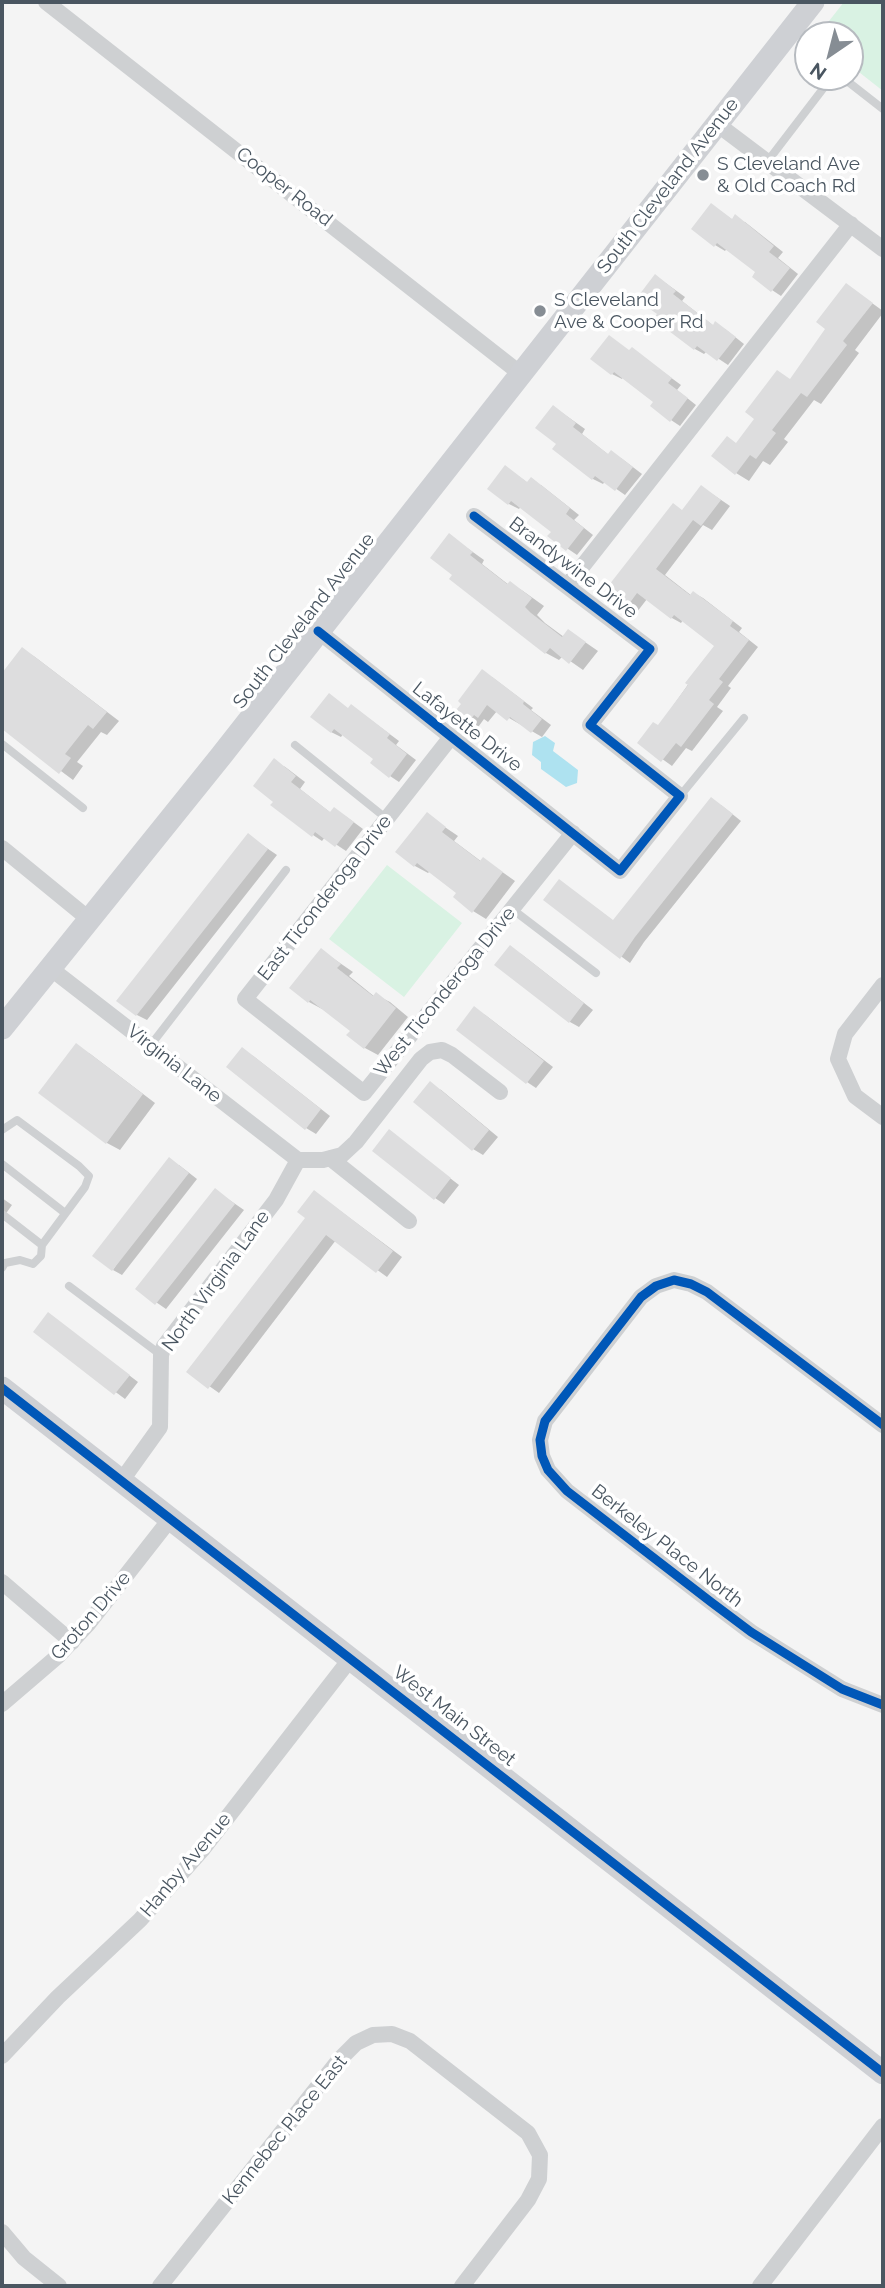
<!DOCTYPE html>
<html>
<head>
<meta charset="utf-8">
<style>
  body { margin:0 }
  #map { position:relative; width:885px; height:2288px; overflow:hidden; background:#f4f4f4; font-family:Raleway,sans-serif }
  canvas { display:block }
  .frame { position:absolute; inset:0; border:4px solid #4a5661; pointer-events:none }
  .north { position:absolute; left:794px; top:21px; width:70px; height:70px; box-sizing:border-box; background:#fff; border:2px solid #b7bbc0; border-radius:50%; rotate:215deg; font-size:19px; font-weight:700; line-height:28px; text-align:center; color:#4a5661 }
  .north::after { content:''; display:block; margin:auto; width:24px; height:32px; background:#868d94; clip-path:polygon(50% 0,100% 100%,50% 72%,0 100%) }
</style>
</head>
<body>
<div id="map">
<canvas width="885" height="2288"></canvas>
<div class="frame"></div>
<div class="north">N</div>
</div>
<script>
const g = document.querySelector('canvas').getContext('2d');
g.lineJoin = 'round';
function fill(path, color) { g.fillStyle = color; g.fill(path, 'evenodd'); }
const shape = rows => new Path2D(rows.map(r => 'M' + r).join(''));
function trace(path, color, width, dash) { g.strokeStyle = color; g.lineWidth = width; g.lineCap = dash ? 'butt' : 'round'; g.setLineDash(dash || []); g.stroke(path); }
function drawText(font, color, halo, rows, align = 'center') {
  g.font = font + ' Raleway,sans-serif'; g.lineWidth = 7; g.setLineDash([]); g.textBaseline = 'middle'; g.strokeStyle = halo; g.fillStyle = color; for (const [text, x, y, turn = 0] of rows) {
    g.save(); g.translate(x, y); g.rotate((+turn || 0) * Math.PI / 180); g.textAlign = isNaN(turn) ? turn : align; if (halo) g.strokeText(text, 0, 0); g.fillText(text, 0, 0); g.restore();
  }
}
fill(shape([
  [844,2,883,2,883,91,850,65,850,35,818,35],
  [387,865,462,923,404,997,329,939]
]), '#d9f2e3');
fill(shape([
  [545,736,555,743,553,751,578,770,577,783,566,787,541,769,541,762,532,755,533,742]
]), '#aee2f0');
fill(shape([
  [712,205,733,220,745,222,783,252,778,258,798,274,781,296,772,290,757,272,727,248,725,251,715,245],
  [656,276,685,297,682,301,714,326,725,329,744,344,728,365,707,351,704,354,695,349,659,314],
  [847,285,883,311,883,313,855,350,859,353,821,404,814,400,784,439,788,442,770,465,763,461,749,481,736,473,737,444,791,380,828,329],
  [632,349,681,385,677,390,696,405,680,426,671,420,655,402,623,377,622,379,612,374],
  [554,407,585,429,582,434,609,455,621,458,642,474,625,495,605,481,603,484,593,479,554,449,558,444],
  [506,467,528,483,541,485,579,515,574,520,593,535,577,555,549,536,553,531,521,506,519,509,509,504,490,488],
  [702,487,730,506,712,530,703,525,665,575,692,596,694,593,703,598,742,628,739,632,758,647,728,686,731,688,717,707,723,711,692,751,686,748,672,766,640,743,658,727,716,645,683,620,681,623,672,618,647,599,637,612,610,593,683,511],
  [449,535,484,560,482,564,509,585,510,583,523,591,544,606,537,615,545,623,564,637,569,631,598,651,583,670,563,656,559,660,546,653,451,579,454,574],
  [22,649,35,657,119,721,107,735,101,732,77,762,83,766,73,780,2,727,2,676],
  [492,677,533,708,531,710,551,725,542,737,497,711,488,722,484,719,476,730,467,724],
  [352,706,399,741,396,745,416,760,399,782,390,776,375,759,343,734,341,737,331,732],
  [284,766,305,782,300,789,331,813,344,815,363,829,346,851,325,837,322,841,313,835],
  [721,805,741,821,644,942,630,963,546,900,560,881,615,922],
  [427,815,458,836,454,841,482,862,484,859,515,881,486,919,473,911,458,893,430,871,428,873,415,866,398,852],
  [249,836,277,855,147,1020,137,1015,119,1000],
  [321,950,353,972,349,976,375,997,376,995,390,1002,408,1017,378,1055,365,1048,352,1030,323,1007,322,1009,309,1002],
  [520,953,593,1010,579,1027,570,1022],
  [484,1014,553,1067,536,1088,527,1082],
  [89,1053,155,1103,120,1150,107,1143],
  [252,1055,330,1116,316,1134,306,1128],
  [440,1089,498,1137,483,1155,473,1149],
  [390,1132,459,1185,444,1204,435,1198],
  [179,1165,197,1179,122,1275,113,1270],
  [215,1190,244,1210,166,1309,137,1289],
  [315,1192,402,1257,387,1277,336,1240,219,1393,188,1371,307,1218],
  [2,1198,12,1205,2,1219],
  [49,1314,138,1382,125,1399,35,1332]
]), '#0003');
fill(shape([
  [711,203,732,219,735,214,774,246,769,252,790,268,771,292,752,277,755,272,717,243,714,247,691,229],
  [655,274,676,291,673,294,713,325,715,321,736,337,717,361,697,346,694,350,653,319,657,314,636,299],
  [846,283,873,303,843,341,847,345,807,397,801,393,772,430,776,433,756,459,750,455,735,475,711,456,727,436,736,443,754,419,745,412,777,370,790,379,825,329,816,322],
  [609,335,629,350,632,347,672,378,668,383,688,398,670,422,650,406,653,402,614,372,611,375,590,359],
  [553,405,576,423,573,427,608,454,611,450,633,467,615,491,595,476,592,480,552,449,556,444,535,428],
  [505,465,527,482,531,477,570,508,566,514,584,528,566,551,547,536,551,532,511,501,508,505,487,489],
  [701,485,721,500,701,526,693,520,656,569,690,595,693,591,733,621,730,626,749,640,719,679,723,682,709,700,714,704,681,747,676,743,661,762,637,743,653,722,658,725,688,685,685,683,714,646,674,615,671,619,637,593,626,608,608,593,612,587,609,585,673,503,682,510],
  [449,533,473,552,470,555,507,584,510,581,532,598,525,607,531,613,562,637,568,629,586,642,569,664,550,648,545,654,449,579,452,575,430,558],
  [22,647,107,712,93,729,88,725,65,754,71,758,59,774,2,729,2,673],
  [482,669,524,701,523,704,542,719,531,733,510,717,507,721,487,705,478,718,474,715,466,726,452,715,461,704,458,701],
  [329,693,348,708,351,704,390,734,387,738,407,754,389,778,370,763,373,759,334,729,331,733,310,717],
  [274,758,296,776,291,782,330,812,334,807,354,822,335,847,315,832,312,837,270,805,273,802,253,786],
  [711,797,733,814,635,937,620,959,543,900,559,879,613,920],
  [427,812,446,827,442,832,480,861,483,857,503,872,472,913,453,897,456,893,417,863,414,867,395,852],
  [248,833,268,849,136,1016,116,1001],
  [510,945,584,1003,569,1023,494,965],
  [321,948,341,964,337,968,373,996,376,992,396,1008,364,1049,346,1035,350,1031,310,1000,308,1003,289,988],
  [474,1006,544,1061,526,1084,456,1030],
  [76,1043,143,1094,106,1144,38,1093],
  [242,1047,321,1109,305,1130,226,1067],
  [430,1081,489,1130,472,1151,413,1102],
  [389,1129,451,1178,434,1200,372,1151],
  [169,1157,189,1173,112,1271,92,1256],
  [215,1188,235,1204,155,1305,135,1289],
  [314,1190,393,1251,376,1273,326,1235,208,1389,186,1372,305,1218,297,1212],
  [48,1312,130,1375,114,1395,33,1332]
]), '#ddddde');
trace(shape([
  [842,77,883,109],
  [767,162,832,77],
  [2,744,83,808],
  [295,745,387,819],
  [680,796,744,718],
  [512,909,596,973],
  [150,1046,286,870],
  [2,1130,17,1120,79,1166,89,1176,85,1187,42,1245],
  [2,1164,65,1213],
  [2,1214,42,1245,41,1256,33,1264,20,1260,5,1263,2,1268],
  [69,1286,161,1355]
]), '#ced0d2', 8);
trace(shape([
  [46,2,521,374],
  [717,124,883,249],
  [567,586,851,224],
  [318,631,620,871,680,796,590,725,650,649,474,516],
  [451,737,245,999,364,1093,573,833],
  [2,848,90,920],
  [50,968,298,1160],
  [883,985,845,1034,838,1059,855,1096,883,1117],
  [330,1158,409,1221],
  [298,1160,323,1160,342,1155,356,1142,421,1059,430,1052,442,1050,452,1055,500,1092],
  [883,1425,707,1292,691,1284,674,1280,656,1286,641,1297,545,1421,540,1440,542,1456,548,1470,567,1491,711,1602,751,1632,842,1689,883,1705],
  [122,1480,160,1427,161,1355,164,1346,276,1200,298,1160],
  [2,1582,72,1642],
  [2,1704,58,1656,88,1624,171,1518],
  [2,2056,58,1997,140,1920,202,1850,351,1658],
  [2,2232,24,2258,59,2286],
  [160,2286,339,2060,356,2043,373,2035,392,2034,410,2041,528,2133,540,2155,539,2179,528,2200,462,2286],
  [760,2286,883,2126]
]), '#ced0d2', 16);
trace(shape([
  [2,1028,221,756,813,2],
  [2,1388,883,2073]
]), '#ced0d4', 23);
trace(shape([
  [318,631,620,871,680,796,590,725,650,649,474,516],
  [2,1388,883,2073],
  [883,1425,707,1292,691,1284,674,1280,656,1286,641,1297,545,1421,540,1440,542,1456,548,1470,567,1491,711,1602,751,1632,842,1689,883,1705]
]), '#0057b8', 9);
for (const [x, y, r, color] of [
  [703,175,7,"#868d94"],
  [540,311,7,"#868d94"]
]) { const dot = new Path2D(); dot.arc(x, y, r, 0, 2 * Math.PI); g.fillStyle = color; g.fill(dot); trace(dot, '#fff', 2.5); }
drawText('19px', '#4a5661', '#fff', [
  ["S Cleveland Ave",717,164],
  ["& Old Coach Rd",717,186],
  ["S Cleveland",554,300],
  ["Ave & Cooper Rd",554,322]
], 'left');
drawText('19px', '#4a5661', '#fff', [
  ["South Cleveland Avenue",668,186,-52],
  ["Cooper Road",284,187,38],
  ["Brandywine Drive",573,568,37],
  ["South Cleveland Avenue",304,621,-52],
  ["Lafayette Drive",467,727,38],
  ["East Ticonderoga Drive",325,898,-52],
  ["West Ticonderoga Drive",445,992,-51],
  ["Virginia Lane",174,1064,38],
  ["North Virginia Lane",216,1281,-54],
  ["Berkeley Place North",667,1546,38],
  ["Groton Drive",91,1616,-49],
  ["West Main Street",454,1716,38],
  ["Hanby Avenue",186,1865,-50],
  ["Kennebec Place East",285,2130,-51]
]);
</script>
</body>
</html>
